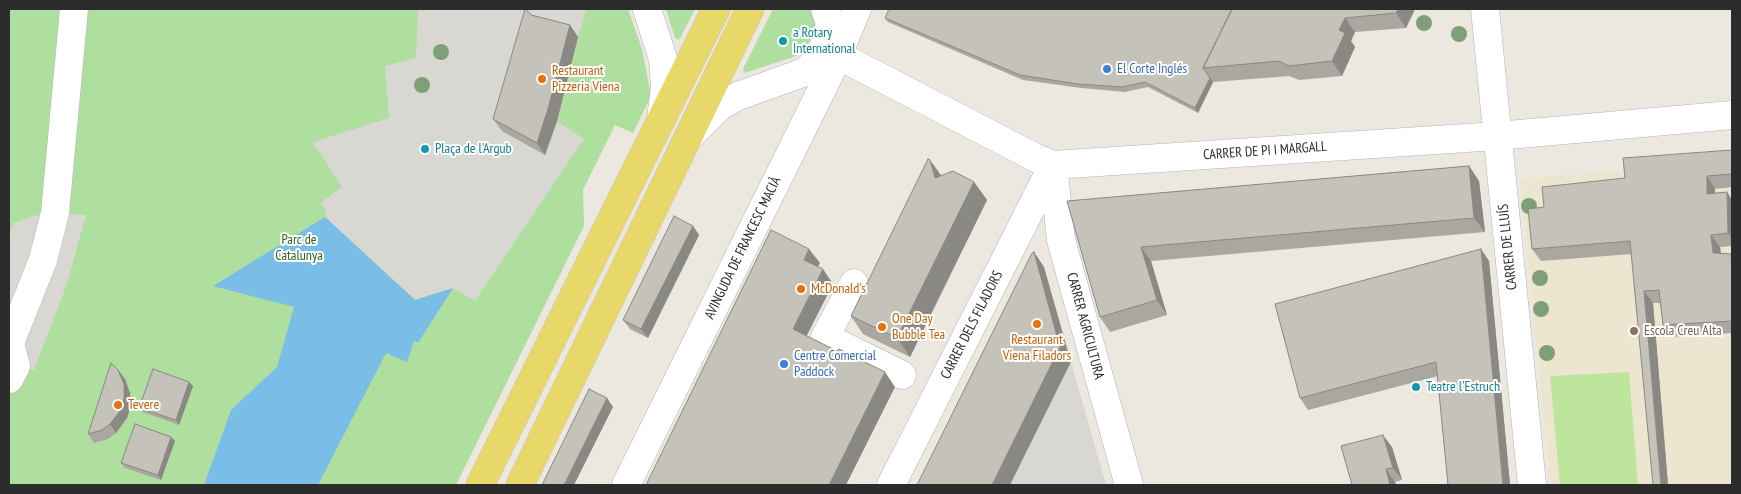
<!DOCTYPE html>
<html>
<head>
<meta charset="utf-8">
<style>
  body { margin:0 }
  #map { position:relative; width:1741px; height:494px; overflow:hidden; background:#ece8df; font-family:"PT Sans Narrow",sans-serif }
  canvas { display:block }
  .frame { position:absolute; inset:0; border:10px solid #2c2c2c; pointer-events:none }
</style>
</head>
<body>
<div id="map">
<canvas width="1741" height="494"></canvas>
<div class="frame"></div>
</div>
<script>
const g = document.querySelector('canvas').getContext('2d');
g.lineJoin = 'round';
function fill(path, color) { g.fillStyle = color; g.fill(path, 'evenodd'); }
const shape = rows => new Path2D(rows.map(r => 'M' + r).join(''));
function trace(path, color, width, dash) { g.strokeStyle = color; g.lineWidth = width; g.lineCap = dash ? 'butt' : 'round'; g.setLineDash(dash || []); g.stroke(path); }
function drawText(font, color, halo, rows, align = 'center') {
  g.font = font + ' "PT Sans Narrow",sans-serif'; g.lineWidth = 4; g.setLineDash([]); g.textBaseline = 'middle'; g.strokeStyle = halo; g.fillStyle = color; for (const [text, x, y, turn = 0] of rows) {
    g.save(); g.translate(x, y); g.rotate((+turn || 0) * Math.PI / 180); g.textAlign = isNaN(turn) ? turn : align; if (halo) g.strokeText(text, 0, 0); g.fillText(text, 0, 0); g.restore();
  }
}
fill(shape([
  [1732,163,1732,485,1550,485,1520,178]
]), '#ece6d0');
fill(shape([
  [9,9,628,9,642,49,651,96,633,133,615,125,583,190,584,226,456,485,9,485],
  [666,9,695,9,679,40,675,38],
  [773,9,813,9,816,25,811,40,801,52,794,57,744,73,743,69]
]), '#aedf9f');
fill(shape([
  [1629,372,1638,485,1560,485,1550,376]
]), '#bee59c');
fill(shape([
  [418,9,587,9,578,37,540,28,557,121,584,139,475,301,453,288,415,300,325,217,326,210,320,203,342,187,313,142,389,118,385,66,416,58],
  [46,212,86,215,67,284,34,370,23,369,9,362,9,237,13,223],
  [1071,362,1106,485,1010,485]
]), '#d9d7d1');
fill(shape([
  [325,217,415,300,453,288,418,343,414,341,407,362,386,353,318,485,204,485,231,410,277,367,294,307,213,286]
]), '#7abde7');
const minor = shape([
  [647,9,663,59,665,87,661,119],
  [1485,9,1532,485],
  [824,48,1036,158,1053,165,1497,136,1732,115],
  [691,135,720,106,738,96,805,72,817,60,827,39,830,23,825,9],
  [1053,165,1061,240,1129,485],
  [854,283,825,337,902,375],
  [9,379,16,366,10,343,43,260,55,213,74,9],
  [626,485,833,67,857,9],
  [891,485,1053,165]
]);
const major = shape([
  [480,485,716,9],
  [520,485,750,9]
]);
trace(minor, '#b2b3be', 29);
trace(major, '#c8c8c8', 29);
trace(minor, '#fff', 28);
trace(major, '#e7d869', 28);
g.fillStyle = '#7f9f76';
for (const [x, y] of [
  [1424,23],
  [1459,34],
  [441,52],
  [422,85],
  [1529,206],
  [1540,278],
  [1541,309],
  [1547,353]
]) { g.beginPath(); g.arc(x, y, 8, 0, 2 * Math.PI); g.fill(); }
fill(shape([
  [1415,9,1406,28,1355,32,1351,41,1355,47,1342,76,1299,80,1289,76,1213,82,1198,113,1148,87,1125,92,1081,88,1023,80,888,22,885,18],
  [531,15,570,25,578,37,557,121,545,155,502,131,493,119],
  [1732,150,1732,187,1715,189,1715,193,1727,192,1732,200,1732,246,1720,247,1721,253,1731,254,1732,256,1732,333,1671,337,1663,325,1660,303,1653,303,1668,485,1632,254,1541,261,1532,249,1544,207],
  [1469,166,1479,181,1485,232,1151,261,1167,315,1110,332,1100,317,1067,201],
  [941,176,974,182,987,200,910,357,863,334,851,316],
  [693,226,699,235,648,338,630,329,623,320],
  [1481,249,1489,261,1510,485,1448,485,1438,376,1308,410,1300,398],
  [118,370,125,379,130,393,130,408,127,418,116,433,108,439,94,443,88,434],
  [193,386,179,425,143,412,139,408],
  [175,441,161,480,125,468,121,463],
  [1392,447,1402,480,1395,482,1396,485,1352,485]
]), '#a9a7a0');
fill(shape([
  [1398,9,1415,9,1406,28,1396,13],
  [1345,18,1355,32,1351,41,1355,47,1342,76,1332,61,1339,30],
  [570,25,578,37,557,121,545,155,537,143],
  [1210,78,1213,82,1198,113,1195,108],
  [930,160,943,178,935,178],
  [1469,166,1479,181,1485,232,1474,218],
  [1707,176,1715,189,1715,206,1707,194],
  [974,182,987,200,910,357,897,338],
  [1727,192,1732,200,1732,239,1728,233],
  [693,226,699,235,648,338,641,329],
  [1711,235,1720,247,1722,265,1713,253],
  [1141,247,1151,261,1167,315,1157,300],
  [809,249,820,263,814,274,804,260],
  [1481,249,1489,261,1510,485,1503,485],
  [1034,252,1044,267,1071,362,1010,485,992,485],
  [823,269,833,284,803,343,793,329],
  [1644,291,1653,303,1668,485,1661,485],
  [118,370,125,379,130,393,130,408,127,418,116,433,110,424],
  [885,372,895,387,846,485,829,485],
  [189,382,193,386,179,425,176,420],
  [607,398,613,407,574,485,564,485],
  [1383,435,1392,447,1402,480,1393,468],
  [171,437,175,441,161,480,158,475],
  [1386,469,1395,482,1396,485,1390,485]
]), '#8a8882');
const building = shape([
  [525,9,526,9,531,15,570,25,548,109,537,143,493,119,525,9],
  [889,9,1232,9,1203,68,1210,78,1195,108,1145,82,1122,87,1078,84,1020,75,885,18,889,9],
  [1232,9,1398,9,1396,13,1345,18,1339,30,1345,33,1332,61,1289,66,1279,61,1203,68,1232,9],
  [1732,150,1732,174,1707,176,1707,194,1727,192,1728,233,1711,235,1713,253,1731,254,1732,270,1732,321,1663,325,1659,290,1644,291,1661,485,1653,485,1630,241,1532,249,1528,209,1544,207,1542,187,1625,178,1623,158,1732,150],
  [928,159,930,160,935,178,953,171,974,182,897,338,851,316,928,159],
  [1469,166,1474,218,1141,247,1157,300,1100,317,1067,201,1469,166],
  [674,216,693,226,641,329,623,320,674,216],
  [771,230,809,249,804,260,823,269,793,329,837,351,839,349,885,372,829,485,646,485,771,230],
  [1481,249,1503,485,1448,485,1436,362,1300,398,1275,304,1481,249],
  [1034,252,1060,347,992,485,917,485,1032,253,1034,252],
  [111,363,118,370,124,384,124,399,121,410,110,424,102,430,88,434,111,363],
  [153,369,189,382,176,420,139,408,153,369],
  [589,389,607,398,564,485,542,485,589,389],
  [135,424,171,437,158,475,121,463,135,424],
  [1383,435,1393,468,1386,469,1390,485,1352,485,1341,446,1383,435]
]);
fill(building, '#c5c2ba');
trace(building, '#8a8882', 1);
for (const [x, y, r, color] of [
  [783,41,5,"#0f9aa8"],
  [1107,69,5,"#3f7fe0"],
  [542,79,5,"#e8710a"],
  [425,149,5,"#0f9aa8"],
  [801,289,5,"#e8710a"],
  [1037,324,5,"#e8710a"],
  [882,327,5,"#e8710a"],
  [1634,331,5,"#8d6e63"],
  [784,364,5,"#3f7fe0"],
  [1416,387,5,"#0f9aa8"],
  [118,405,5,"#e8710a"]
]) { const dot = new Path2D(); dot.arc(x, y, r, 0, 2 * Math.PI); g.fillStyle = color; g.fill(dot); trace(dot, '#fff', 2); }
drawText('14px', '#0d838f', '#fff', [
  ["a Rotary",793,33],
  ["International",793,49],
  ["Plaça de l'Argub",435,149],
  ["Teatre l'Estruch",1426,387]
], 'left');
drawText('14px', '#366cbe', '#fff', [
  ["El Corte Inglés",1117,69],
  ["Centre Comercial",794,356],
  ["Paddock",794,372]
], 'left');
drawText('14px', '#c56008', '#fff', [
  ["Restaurant",552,71],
  ["Pizzeria Viena",552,87],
  ["McDonald's",811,289],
  ["One Day",892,319],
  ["Bubble Tea",892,335],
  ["Restaurant",1037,340,"center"],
  ["Viena Filadors",1037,356,"center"],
  ["Tevere",128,405]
], 'left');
drawText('14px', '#2c2c2c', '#fff', [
  ["CARRER DE PI I MARGALL",1265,151,-4],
  ["CARRER DE LLUÍS",1508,247,-96],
  ["AVINGUDA DE FRANCESC MACIÀ",743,248,-64],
  ["CARRER DELS FILADORS",972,325,-63],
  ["CARRER AGRICULTURA",1085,326,75]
]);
drawText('14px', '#266420', '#fff', [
  ["Parc de",299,240],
  ["Catalunya",299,256]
]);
drawText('14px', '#785e54', '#fff', [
  ["Escola Creu Alta",1644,331]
], 'left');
</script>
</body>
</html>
